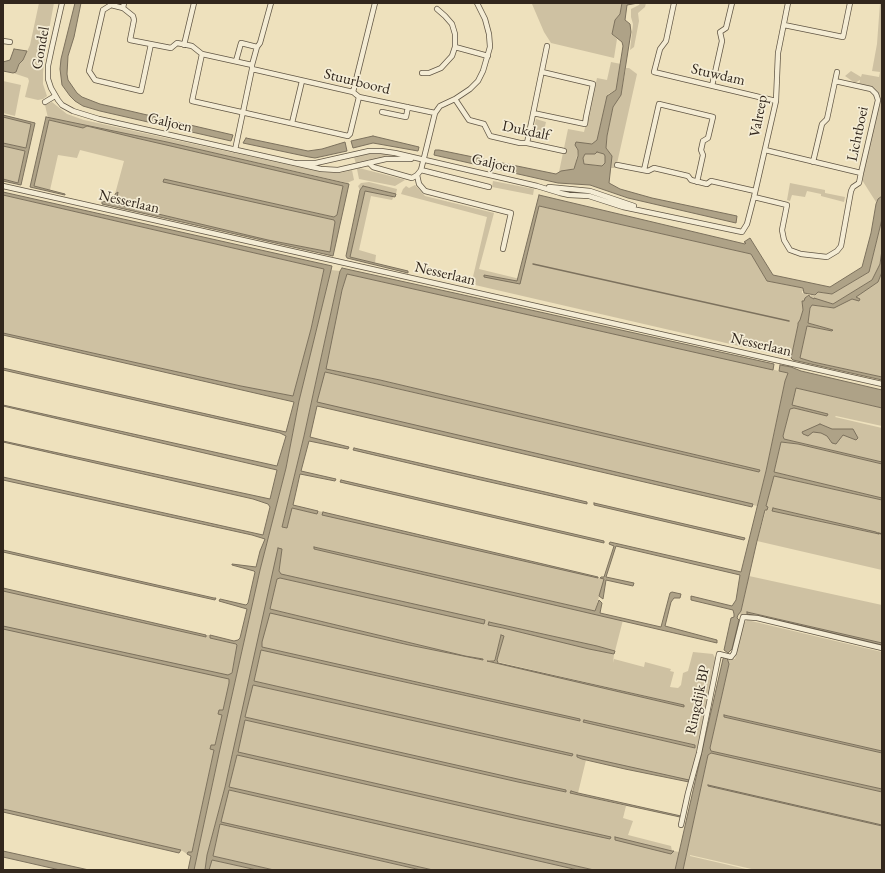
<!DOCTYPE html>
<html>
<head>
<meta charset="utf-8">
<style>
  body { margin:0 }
  #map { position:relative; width:885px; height:873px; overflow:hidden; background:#eee1bd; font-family:"EB Garamond",serif }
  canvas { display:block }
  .frame { position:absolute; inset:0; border:4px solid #32271d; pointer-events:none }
</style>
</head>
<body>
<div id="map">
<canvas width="885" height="873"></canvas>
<div class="frame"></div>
</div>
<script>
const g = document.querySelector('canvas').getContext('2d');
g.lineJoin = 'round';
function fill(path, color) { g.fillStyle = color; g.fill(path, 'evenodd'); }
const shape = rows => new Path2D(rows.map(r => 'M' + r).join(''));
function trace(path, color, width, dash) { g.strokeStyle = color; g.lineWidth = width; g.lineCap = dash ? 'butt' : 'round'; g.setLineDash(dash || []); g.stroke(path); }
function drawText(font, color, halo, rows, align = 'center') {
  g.font = font + ' "EB Garamond",serif'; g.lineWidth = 3.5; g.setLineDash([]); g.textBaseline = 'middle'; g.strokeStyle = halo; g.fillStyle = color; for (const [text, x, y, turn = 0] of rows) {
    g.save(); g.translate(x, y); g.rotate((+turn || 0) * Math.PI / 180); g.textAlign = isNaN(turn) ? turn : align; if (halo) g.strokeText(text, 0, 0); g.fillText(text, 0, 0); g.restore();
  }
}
fill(shape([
  [39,3,54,3,45,51,43,73,43,84,47,96,43,99,38,100,25,97,29,81,28,78,13,73,16,72,19,64,23,60,30,45],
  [534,3,622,3,620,14,615,20,612,34,617,39,614,58,551,43,544,32,532,4],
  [640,3,646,3,645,7,638,13,639,21,634,47,630,50,633,24,631,17,631,9,639,5],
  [880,3,882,3,882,196,878,199,876,202,862,180,878,106,878,92,872,87,859,85,860,80,855,83,845,76,851,71,861,77,862,74,879,77,880,72,872,71,877,44],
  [611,62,621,64,616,90,608,94,597,140,595,143,587,144,576,148,578,150,575,167,571,170,559,172,568,129,584,132,597,78,607,80],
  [626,68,629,68,637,74,616,168,609,168,612,156,606,148,607,136,613,107,621,94],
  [3,81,21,85,15,116,3,113],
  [52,102,67,114,84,120,321,172,340,173,352,170,354,180,347,183,167,142,48,118,45,105],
  [3,117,31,124,26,148,3,143],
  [536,119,546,122,542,139,532,137],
  [49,120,83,128,87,126,343,186,337,215,335,217,164,179,163,181,334,220,335,222,330,252,268,240,116,204,117,193,115,194,124,161,80,150,77,158,58,155,50,190,34,186],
  [3,146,25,151,18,183,3,179],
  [597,152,604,154,605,156,605,163,602,166,584,164,583,158,585,154,595,154],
  [373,153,394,155,356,164,354,157],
  [359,168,402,179,405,180,395,186,359,179,357,169],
  [493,181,534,189,533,195,492,187],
  [369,182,397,189,396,194,363,186,360,190,358,186,361,183],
  [790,183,825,190,825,193,845,197,844,202,821,196,821,194,807,191,805,197,792,195,790,201,787,200],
  [415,185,425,196,494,213,479,269,520,279,539,206,751,254,767,281,803,288,805,291,802,291,802,293,807,294,808,296,804,299,804,301,802,301,803,310,800,321,798,323,798,325,791,358,475,285,476,282,472,281,487,217,401,194,403,189,406,186,409,188],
  [365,190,394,196,392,200,371,196,359,250,376,255,375,263,350,257],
  [3,195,324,269,311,329,293,396,241,386,3,333],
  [882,219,882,250,880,264,872,280,833,304,814,300,810,297,811,295,815,296,816,293,818,292,832,294,869,272],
  [331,270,340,271,304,436,282,527,287,528,292,508,317,514,318,511,323,512,323,515,604,579,595,611,315,547,314,549,623,620,615,651,490,622,489,624,614,654,613,663,614,659,644,667,645,662,671,669,670,671,674,672,670,687,678,688,681,685,683,673,688,671,693,652,713,654,716,660,690,781,577,755,577,757,586,760,578,793,571,791,571,793,626,806,623,818,633,821,628,835,671,846,672,851,615,838,671,854,674,851,679,852,675,870,594,870,229,787,237,755,518,819,611,837,238,752,245,720,518,782,566,792,566,791,245,717,253,685,572,756,572,754,254,681,261,650,580,721,580,720,262,647,262,642,269,612,409,645,482,660,483,659,465,656,270,609,277,579,280,578,484,623,482,620,280,574,279,571,282,549,225,787,207,855,205,870,194,870,220,749,260,570,286,468,299,401],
  [501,635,504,636,497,660,498,662,684,705,684,707,487,661,488,660,494,661,495,660],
  [584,720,695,745,695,748,583,722],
  [882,272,882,377,813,362,800,358,807,326,832,331,833,330,808,323,810,308,812,305,831,308,855,297,878,282],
  [347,274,788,373,785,381,766,471,757,506,317,403,324,372,759,472,760,470,498,408,380,380,325,369,342,290],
  [796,388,882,408,882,426,836,416,835,417,882,428,882,462,784,439,783,436,790,409,794,408,827,416,828,414,791,405],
  [781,442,798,444,882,464,882,498,774,472],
  [774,476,882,500,882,570,757,541,766,510,767,510,767,507,766,506],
  [773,508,876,532,878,534,772,511],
  [749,576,882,605,882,643,748,612,746,616,738,614,741,611],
  [3,591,205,637,206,635,210,635,210,638,236,644,238,645,223,710,219,710,218,714,222,715,215,745,211,745,210,749,214,750,192,853,188,852,187,854,181,850,3,809],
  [747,620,882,652,882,751,725,715,724,717,882,753,882,789,711,751,710,748,729,664,727,658,735,659,742,625],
  [711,753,882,792,882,825,708,786,882,826,882,870,756,870,690,855,690,856,750,870,683,870,708,755],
  [228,790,411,831,578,870,433,870,221,822],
  [220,824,421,870,274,870,213,856],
  [212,860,257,870,209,870]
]), '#cec1a2');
const water = shape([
  [75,3,81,3,74,37,68,56,67,74,68,80,77,93,82,97,100,104,233,135,231,141,100,111,83,106,75,101,70,96,62,85,60,69,61,59,75,3],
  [622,3,638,3,627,5,625,20,630,24,631,32,621,95,613,107,607,136,606,148,612,156,609,183,620,189,652,198,737,216,736,223,628,198,590,185,558,183,434,155,435,150,439,150,556,174,561,171,574,169,578,156,578,150,575,145,576,142,592,144,597,140,607,96,616,90,623,46,622,42,612,34,615,20,620,14,622,3],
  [597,152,604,154,605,156,605,163,602,166,584,164,583,158,585,154,595,154,597,152],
  [14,49,27,51,23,60,19,64,16,72,13,73,3,71,3,62,10,60,14,49],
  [3,115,35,123,21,185,3,181,3,179,18,183,25,151,3,146,3,143,26,148,31,124,3,117,3,115],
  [46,117,167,142,349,184,333,256,102,204,102,201,114,203,115,194,118,192,116,204,268,240,330,252,335,222,334,220,163,182,164,179,334,217,337,215,343,186,136,138,87,126,83,128,49,120,34,186,65,194,65,195,30,187,46,117],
  [373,136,419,147,418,151,373,143,353,148,351,141,373,136],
  [246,138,308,151,322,149,345,142,347,151,315,158,309,157,243,143,246,138],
  [363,186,396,194,395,197,365,191,350,257,408,271,408,273,347,258,346,256,360,190,363,186],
  [3,192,332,266,299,401,286,468,260,570,220,749,194,870,188,870,191,856,187,854,188,852,192,852,214,750,210,749,211,745,215,745,222,715,218,714,219,710,223,710,229,683,229,679,3,629,3,626,228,675,232,673,237,645,236,644,210,638,210,635,234,641,238,640,240,638,247,609,219,601,220,599,246,605,248,603,255,572,254,571,232,565,232,564,256,567,260,551,265,539,252,535,3,480,3,477,263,535,270,507,268,504,253,499,3,442,3,441,270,499,277,470,3,406,3,405,277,466,286,436,280,433,3,370,3,368,286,432,294,402,3,335,3,333,241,386,293,396,311,329,324,269,3,195,3,192],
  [539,195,745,244,746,243,744,242,750,238,773,275,830,287,862,267,871,233,876,204,878,199,882,196,882,219,869,272,832,294,818,292,815,295,804,293,803,288,767,281,751,254,539,206,520,284,484,277,484,275,517,281,539,195],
  [882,250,882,272,878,282,856,297,860,299,859,301,852,299,834,308,812,305,810,308,808,323,833,330,832,331,807,326,800,358,813,362,882,377,882,380,793,360,791,358,798,325,798,323,800,320,803,310,802,301,804,301,805,298,809,295,810,297,814,299,814,298,833,304,872,280,880,264,882,250],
  [342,268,774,364,773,370,347,274,342,290,326,369,380,380,760,470,759,472,325,372,317,402,753,504,752,507,317,406,310,437,349,447,348,449,309,441,301,471,336,479,335,481,300,474,293,505,318,511,317,514,292,508,287,528,282,527,304,436,340,271,342,268],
  [780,365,791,367,801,371,882,390,882,408,796,388,792,405,828,414,827,416,794,408,790,409,783,436,784,439,882,462,882,464,798,444,781,442,774,472,882,498,882,500,774,476,766,506,768,507,767,510,765,510,757,541,741,611,738,615,737,618,739,620,732,649,728,653,724,650,731,618,734,617,734,614,733,610,691,600,691,596,732,606,736,600,740,575,616,546,606,577,634,583,633,586,606,580,603,599,599,596,604,579,600,578,601,577,604,577,614,546,609,544,610,542,741,572,766,471,785,381,788,373,779,371,780,365],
  [820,424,832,429,853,429,858,438,856,440,843,435,836,444,832,443,827,436,821,433,813,432,808,436,803,434,802,432,820,424],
  [354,448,545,492,587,502,587,504,481,480,353,450,354,448],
  [341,480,604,541,604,543,340,482,341,480],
  [594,503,745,538,744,540,594,505,594,503],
  [773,508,876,532,879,534,772,511,773,508],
  [323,512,598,577,598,578,322,515,323,512],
  [314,547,595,611,599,600,602,603,600,613,661,627,670,593,672,592,681,594,680,598,674,598,671,602,665,626,717,640,717,643,314,549,314,547],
  [278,548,282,549,279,571,281,574,485,620,484,624,280,578,277,579,270,609,465,656,483,659,483,660,409,645,270,613,262,642,262,647,580,719,580,721,261,650,254,681,573,754,572,756,253,685,245,717,566,790,566,792,518,782,245,720,238,752,611,837,610,839,518,819,237,755,229,787,594,870,578,870,229,790,221,822,433,870,421,870,220,824,213,856,274,870,257,870,212,860,209,870,205,870,207,855,225,787,278,548],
  [3,550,214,598,216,598,215,600,3,552,3,550],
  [3,588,42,597,206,635,206,637,3,591,3,588],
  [747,612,882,643,882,645,791,623,747,614,747,612],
  [489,622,597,646,615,651,614,654,589,649,503,628,488,625,489,622],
  [501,635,504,636,497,660,498,663,684,705,684,707,487,661,494,661,495,660,501,635],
  [724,657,727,658,729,664,710,748,711,751,882,789,882,792,711,753,708,755,683,870,675,870,723,659,724,657],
  [724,715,882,751,882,753,724,717,724,715],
  [584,720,695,745,695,748,583,722,584,720],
  [577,755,689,780,690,781,689,782,625,769,582,759,577,757,577,755],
  [708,785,882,825,882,826,708,786,708,785],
  [571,791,578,793,681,816,680,817,570,793,571,791],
  [3,809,30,815,181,850,179,853,3,812,3,809],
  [615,837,672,851,674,851,671,854,615,840,615,837],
  [3,851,89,870,60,870,3,857,3,851]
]);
fill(water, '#aea287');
trace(water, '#7c715d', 1);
trace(shape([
  [533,264,789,321],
  [878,533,882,534]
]), '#7c715d', 1.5);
const street = shape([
  [62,3,52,47,48,66,48,79,51,88,58,100,62,105,73,111,99,119,321,169,338,170,386,159,411,159],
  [124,3,123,8,133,16,134,20,130,40,171,48,177,43,192,46,202,54,252,65,252,69],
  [674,3,666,41,660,49,654,72,776,101],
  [123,8,111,5,103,10,89,71,95,80,141,91,151,44],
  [784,25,843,37,850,3],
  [3,41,10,42],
  [184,45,194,3],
  [455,47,488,56],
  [202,54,192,101,348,136,350,134,359,97],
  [236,61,241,43,257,47,260,43,271,3],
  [252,65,257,47],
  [252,69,353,92,359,97,435,113],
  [422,73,429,73,441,68,452,56,455,47,455,34,452,24,445,16,437,9],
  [712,86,722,41,720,32,726,28,732,3],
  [353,92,375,3],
  [455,99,469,120,484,124,490,136,520,143,527,143,564,151],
  [45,102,55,96],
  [382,112,406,117,408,107],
  [533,113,585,124,586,117,593,84,542,72],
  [292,123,302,81],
  [527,143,547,46],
  [235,150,252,69],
  [765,150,861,173,878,100,876,94,871,89,835,81],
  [813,162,822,124,827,119,837,72],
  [297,163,316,163,369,151,381,151,395,153,537,186,560,193,569,195,589,196,623,207,742,232,747,224,754,197,776,101,778,53,788,3],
  [369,163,373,167,412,178,417,175,421,170,435,113,440,106,455,99,470,89,478,81,483,71,490,47,489,34,485,19,477,3],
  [617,165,648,171,654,168,688,176,691,180,707,184,711,181,755,191],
  [421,170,489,187],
  [644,170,659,104,713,117,708,138,703,141,701,150,703,155,697,182],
  [417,175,419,184,425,191,511,213,503,249],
  [3,186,882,384],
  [549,187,590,191,634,206],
  [754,197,787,205,782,230,784,240,790,250,801,254,827,257,837,251,841,246,851,191,853,187,859,183,861,173],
  [681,825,688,793,699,753,719,654,731,657,734,653,743,617,757,618,882,648]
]);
trace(street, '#615645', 6);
trace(street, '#f4ecd4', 4.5);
drawText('15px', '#32271d', '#f4ecd4', [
  ["Gondel",41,48,-80],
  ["Stuwdam",718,75,13],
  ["Stuurboord",357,82,14],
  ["Valreep",759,116,-79],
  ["Galjoen",170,123,13],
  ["Dukdalf",526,131,12],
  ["Lichtboei",858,134,-78],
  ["Galjoen",494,164,13],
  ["Nesserlaan",129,202,13],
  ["Nesserlaan",445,274,13],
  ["Nesserlaan",761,345,13],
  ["Ringdijk BP",698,700,-78]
]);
</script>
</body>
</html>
